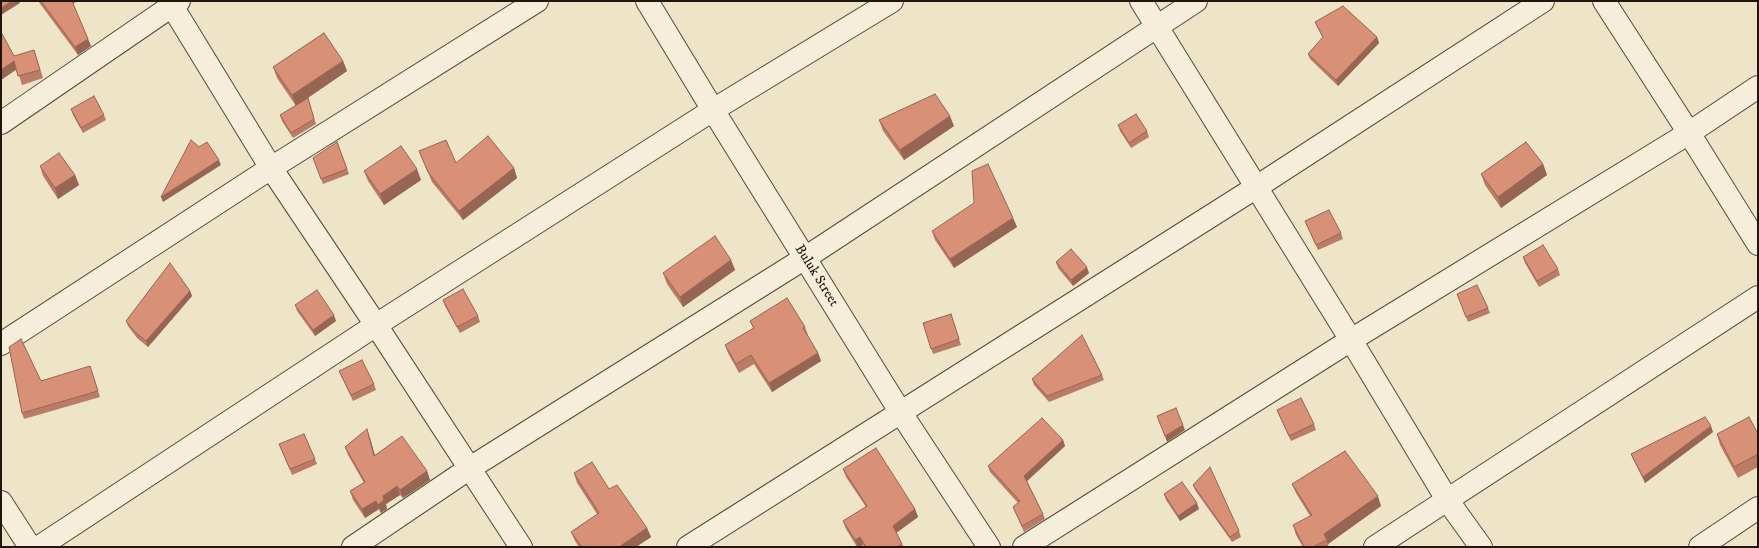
<!DOCTYPE html>
<html>
<head>
<meta charset="utf-8">
<style>
  body { margin:0 }
  #map { position:relative; width:1759px; height:548px; overflow:hidden; background:#eee5c8; font-family:"IM FELL DW Pica",serif }
  canvas { display:block }
  .frame { position:absolute; inset:0; border:2px solid #22150c; pointer-events:none }
</style>
</head>
<body>
<div id="map">
<canvas width="1759" height="548"></canvas>
<div class="frame"></div>
</div>
<script>
const g = document.querySelector('canvas').getContext('2d');
g.lineJoin = 'round';
const shape = rows => new Path2D(rows.map(r => 'M' + r).join(''));
function trace(path, color, width, dash) { g.strokeStyle = color; g.lineWidth = width; g.lineCap = dash ? 'butt' : 'round'; g.setLineDash(dash || []); g.stroke(path); }
function fill(path, color) { g.fillStyle = color; g.fill(path, 'evenodd'); }
function drawText(font, color, halo, rows, align = 'center') {
  g.font = font + ' "IM FELL DW Pica",serif'; g.lineWidth = 4; g.setLineDash([]); g.textBaseline = 'middle'; g.strokeStyle = halo; g.fillStyle = color; for (const [text, x, y, turn = 0] of rows) {
    g.save(); g.translate(x, y); g.rotate((+turn || 0) * Math.PI / 180); g.textAlign = isNaN(turn) ? turn : align; if (halo) g.strokeText(text, 0, 0); g.fillText(text, 0, 0); g.restore();
  }
}
const minor = shape([
  [169,1,271,168,376,325,521,547],
  [647,1,713,110,901,413,989,547],
  [1141,1,1351,340,1448,501,1481,547],
  [1604,1,1689,133,1758,244],
  [1,123,179,1],
  [1,344,271,168,537,1],
  [1,502,30,547],
  [39,547,376,325,713,110,892,1],
  [353,547,470,468,805,258,1196,1],
  [688,547,1255,188,1543,1],
  [1024,547,1351,340,1689,133,1758,87],
  [1375,547,1758,297],
  [1700,547,1758,508]
]);
trace(minor, '#55493b', 24);
trace(minor, '#f4eedb', 22);
fill(shape([
  [38,1,78,1,73,4,91,46,78,55],
  [1315,22,1377,37,1379,43,1338,86,1310,59,1308,54,1323,38,1317,27],
  [1,32,14,56,34,50,43,78,22,85,17,69,1,80],
  [343,61,347,71,302,102,308,98,316,124,293,138,282,121,280,115,296,106,277,78,273,67],
  [71,109,104,115,106,120,83,133,73,115],
  [879,120,954,126,904,160,883,131],
  [1118,125,1147,131,1149,137,1131,148,1120,131],
  [337,142,349,174,323,184,313,158],
  [419,151,456,163,514,168,517,178,463,220,432,182],
  [1543,164,1547,175,1501,208,1485,185,1481,174],
  [40,166,75,175,79,185,58,199,43,176],
  [364,171,421,180,384,205,368,181],
  [1013,218,1017,227,954,268,935,240,932,231],
  [1305,221,1341,233,1343,239,1318,250],
  [1523,257,1558,269,1560,275,1539,287,1525,263],
  [731,260,735,270,683,307,667,284,663,273],
  [1056,262,1089,273,1073,286,1058,268],
  [190,291,192,296,148,347,137,338,128,326,126,321],
  [1457,294,1488,308,1490,313,1468,322],
  [443,300,478,316,480,322,460,333,445,306],
  [295,305,336,321,315,336,297,311],
  [951,314,961,345,933,354,923,323],
  [750,321,805,327,808,335,807,335,818,353,821,361,772,392,754,364,739,373,728,353,725,345,753,328],
  [90,366,100,397,24,419,22,413],
  [339,371,374,384,376,390,353,401],
  [1102,375,1104,380,1049,402,1034,385,1032,379],
  [1277,410,1314,424,1316,430,1291,441,1279,415],
  [1713,432,1645,483,1633,459,1631,454],
  [1717,434,1758,434,1758,467,1738,478,1720,445],
  [370,438,375,455,427,471,430,480,403,498,400,495,386,504,387,509,381,513,379,509,365,518,353,500,350,491,364,483,348,455,345,447],
  [1063,440,1065,446,1027,481,1043,514,1045,519,1024,532,1013,507,1018,503,990,472,988,466],
  [279,444,315,459,317,464,292,475],
  [843,469,915,509,918,517,896,533,904,547,864,547,863,545,859,547,857,547,846,529,843,521,866,507,846,477],
  [574,473,609,489,647,528,651,537,636,547,579,547,575,541,571,532,597,514,577,483],
  [1292,484,1381,506,1328,544,1329,547,1303,547,1296,535,1293,525,1310,516,1296,493],
  [1193,485,1239,531,1241,537,1232,542,1195,490],
  [1164,494,1199,509,1180,521,1166,500]
]), '#ba7c66');
fill(shape([
  [12,1,19,1,20,3,1,15,1,8],
  [1377,37,1379,43,1338,86,1336,80],
  [88,39,91,46,78,55,75,47],
  [14,61,17,69,1,80,1,70],
  [343,61,347,71,296,106,292,95],
  [950,116,954,126,904,160,900,150],
  [219,160,221,165,163,202,161,197],
  [1543,164,1547,175,1501,208,1498,197],
  [514,168,517,178,463,220,459,211],
  [417,169,421,180,384,205,380,194],
  [75,175,79,185,58,199,55,188],
  [1013,218,1017,227,954,268,950,259],
  [731,260,735,270,683,307,680,297],
  [1087,267,1089,273,1073,286,1071,280],
  [190,291,192,296,148,347,146,341],
  [334,315,336,321,315,336,313,330],
  [818,353,821,361,772,392,769,383],
  [1183,425,1185,430,1167,442,1165,436],
  [1711,426,1713,432,1645,483,1643,477],
  [367,429,370,438,377,464,374,456],
  [1063,440,1065,446,1026,482,1024,476],
  [427,471,430,480,403,498,400,490],
  [397,486,400,495,386,504,387,509,381,513,378,505,383,496],
  [1378,496,1381,506,1328,544,1324,534],
  [376,501,379,509,365,518,362,509],
  [1197,503,1199,509,1180,521,1178,516],
  [915,509,918,517,896,533,893,526],
  [647,528,651,537,636,547,619,547],
  [860,537,863,545,859,547,858,547,855,540]
]), '#976553');
const building = shape([
  [1,1,12,1,1,8,1,1],
  [41,1,72,1,88,39,75,47,41,1],
  [1343,6,1377,37,1336,80,1308,54,1323,37,1315,22,1343,6],
  [1,32,14,56,34,50,40,70,18,76,14,61,1,70,1,32],
  [324,33,343,61,292,95,273,67,324,33],
  [935,94,950,116,900,150,879,120,935,94],
  [94,96,104,115,81,128,71,109,94,96],
  [308,98,314,119,291,133,280,115,308,98],
  [1136,114,1147,131,1129,143,1118,125,1136,114],
  [488,136,514,168,459,211,428,172,419,151,446,140,456,163,488,136],
  [191,140,199,147,207,142,219,160,161,197,191,140],
  [337,142,347,169,321,179,313,158,337,142],
  [1526,142,1543,164,1498,197,1481,174,1526,142],
  [401,146,417,169,380,194,364,171,401,146],
  [59,153,75,175,55,188,40,166,59,153],
  [988,164,1013,218,950,259,932,231,974,203,972,171,988,164],
  [1329,210,1341,233,1316,245,1305,221,1329,210],
  [715,236,731,260,680,297,663,273,715,236],
  [1543,245,1558,269,1537,281,1523,257,1543,245],
  [1071,249,1087,267,1071,280,1056,262,1071,249],
  [170,263,190,291,146,341,135,332,126,321,170,263],
  [1477,285,1488,308,1466,317,1457,294,1477,285],
  [463,289,478,316,457,327,443,300,463,289],
  [317,290,334,315,313,330,295,305,317,290],
  [787,298,805,327,803,328,818,353,769,383,751,355,736,364,725,345,754,328,750,321,787,298],
  [951,314,959,339,931,349,923,323,951,314],
  [1082,335,1102,375,1047,396,1032,379,1082,335],
  [21,339,41,381,90,366,98,391,22,413,9,347,21,339],
  [362,360,374,384,351,395,339,371,362,360],
  [1301,398,1314,424,1289,436,1277,410,1301,398],
  [1176,408,1183,425,1165,436,1157,416,1176,408],
  [1705,417,1711,426,1643,477,1631,454,1705,417],
  [1749,417,1758,434,1758,454,1734,467,1717,434,1749,417],
  [1042,418,1063,440,1024,476,1043,514,1022,526,1013,507,1020,501,988,466,1042,418],
  [367,429,374,456,402,436,427,471,400,490,397,486,383,496,384,500,378,505,376,501,362,509,350,491,365,482,345,447,367,429],
  [304,434,315,459,290,469,279,444,304,434],
  [876,448,915,509,893,526,902,544,897,547,866,547,860,537,855,540,843,521,867,506,843,469,876,448],
  [1345,451,1378,496,1324,534,1327,540,1313,547,1304,547,1293,525,1312,515,1292,484,1345,451],
  [592,462,609,489,617,485,647,528,619,547,582,547,571,532,599,513,574,473,592,462],
  [1210,467,1239,531,1230,537,1193,485,1210,467],
  [1182,482,1197,503,1178,516,1164,494,1182,482]
]);
fill(building, '#d89077');
trace(building, '#976553', 1);
drawText('14px', '#22150c', '#f4eedb', [
  ["Buluk Street",816,276,58]
]);
</script>
</body>
</html>
